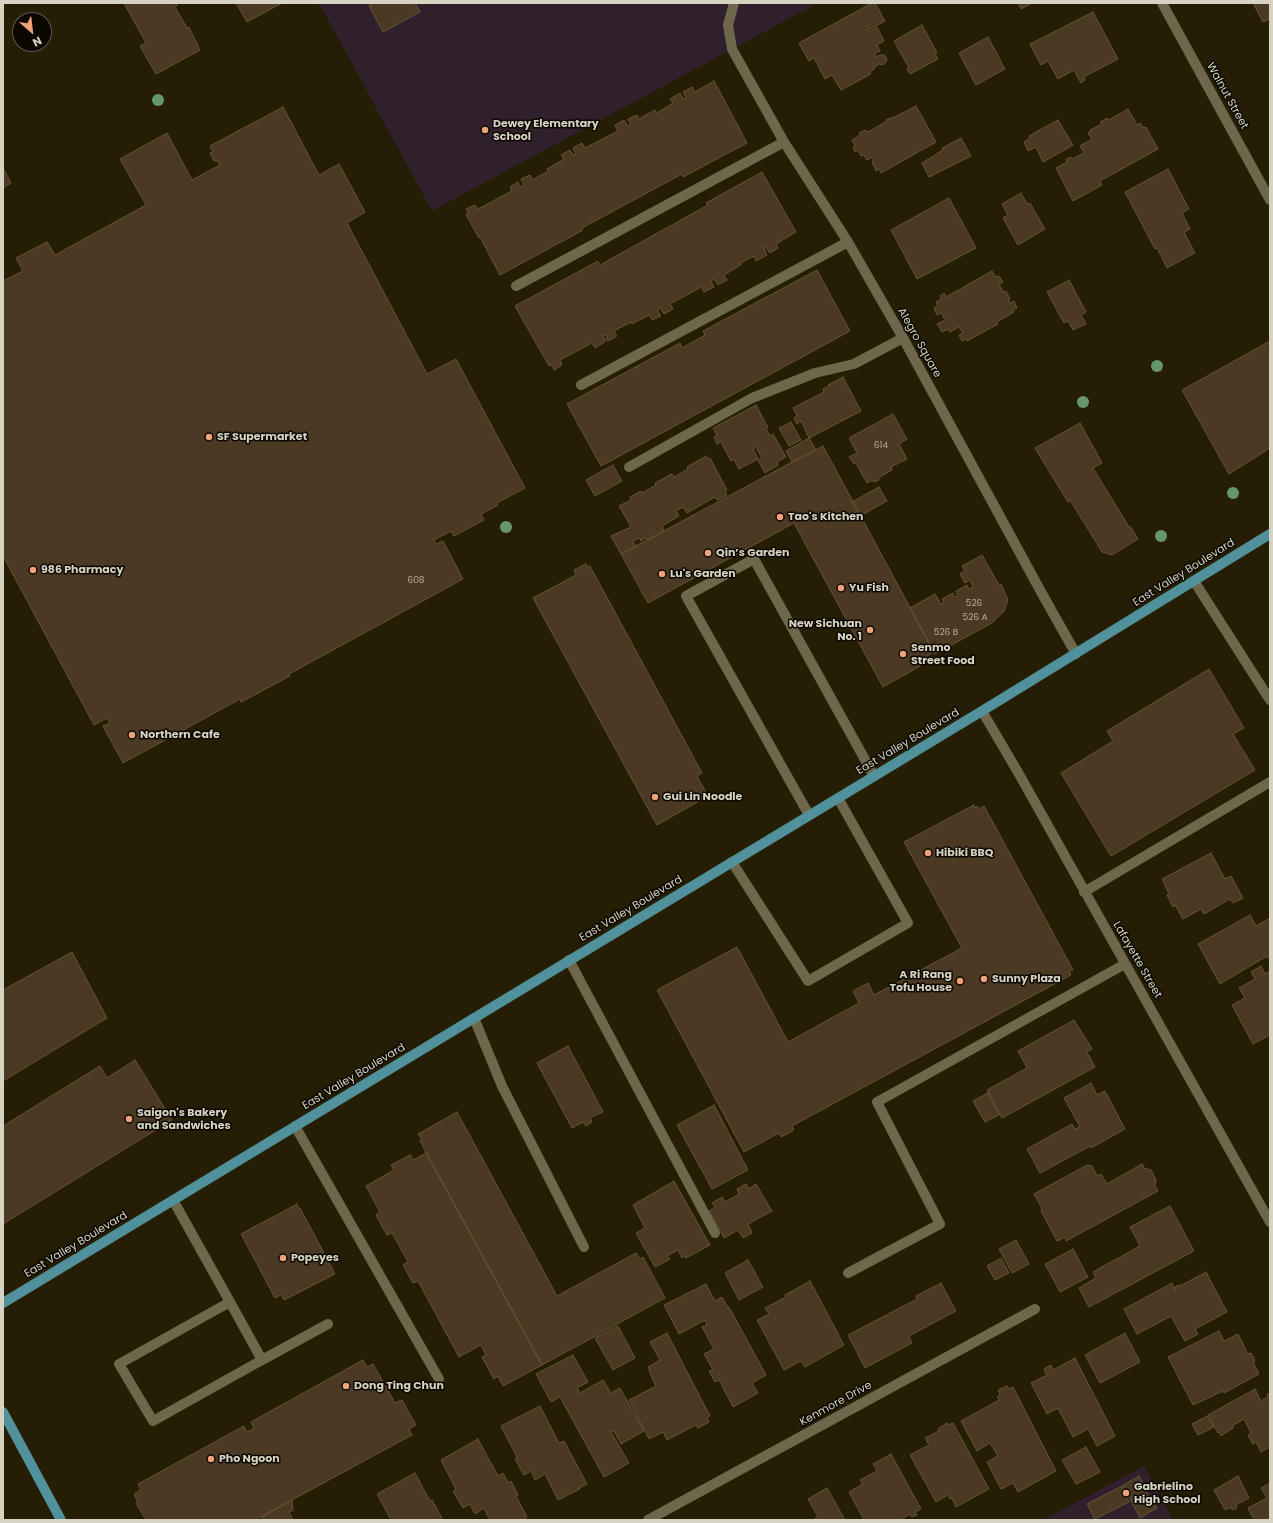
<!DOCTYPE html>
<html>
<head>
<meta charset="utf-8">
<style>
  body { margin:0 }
  #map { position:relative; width:1273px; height:1523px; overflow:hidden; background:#251e04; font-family:Poppins,sans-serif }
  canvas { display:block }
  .frame { position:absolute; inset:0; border:4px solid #d7d3c3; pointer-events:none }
  .north { position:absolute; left:12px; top:12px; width:40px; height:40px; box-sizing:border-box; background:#0b0802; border:1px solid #5d594f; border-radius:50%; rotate:152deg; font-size:11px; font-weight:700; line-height:16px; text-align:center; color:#d7d3c3 }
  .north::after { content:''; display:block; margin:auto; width:14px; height:18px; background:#f0a27a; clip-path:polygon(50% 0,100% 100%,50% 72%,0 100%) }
</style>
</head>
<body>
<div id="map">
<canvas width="1273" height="1523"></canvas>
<div class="frame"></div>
<div class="north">N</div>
</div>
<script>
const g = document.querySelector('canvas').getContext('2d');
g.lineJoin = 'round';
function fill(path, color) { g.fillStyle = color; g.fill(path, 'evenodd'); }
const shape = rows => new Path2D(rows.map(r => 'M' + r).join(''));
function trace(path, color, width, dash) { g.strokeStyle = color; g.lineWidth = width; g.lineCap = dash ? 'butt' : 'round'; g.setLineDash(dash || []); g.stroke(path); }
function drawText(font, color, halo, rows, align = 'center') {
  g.font = font + ' Poppins,sans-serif'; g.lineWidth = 3; g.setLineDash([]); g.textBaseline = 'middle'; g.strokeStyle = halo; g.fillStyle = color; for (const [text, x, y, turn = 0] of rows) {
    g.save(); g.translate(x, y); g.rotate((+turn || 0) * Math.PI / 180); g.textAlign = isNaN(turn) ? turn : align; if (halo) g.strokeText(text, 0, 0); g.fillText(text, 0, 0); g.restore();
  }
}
fill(shape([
  [319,3,818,3,432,211],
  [1144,1466,1173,1520,1043,1520]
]), '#2f202b');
const building = shape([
  [124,3,176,3,177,6,175,7,187,28,189,27,200,50,156,74,140,46,146,43,124,3],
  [236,3,282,3,247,22,236,3],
  [374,3,415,3,420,12,383,32,369,6,374,3],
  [872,3,875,3,885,21,868,30,869,32,877,27,884,41,877,45,880,51,874,54,876,57,880,55,884,55,887,58,886,62,882,65,879,64,874,67,875,68,870,72,871,74,841,90,832,75,825,79,814,58,809,61,799,43,872,3],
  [1018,3,1032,3,1021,9,1018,3],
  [1253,3,1270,3,1270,19,1263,22,1253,3],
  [1093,12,1118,59,1084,77,1085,80,1081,83,1074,70,1058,79,1048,61,1041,65,1030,44,1093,12],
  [922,25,937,53,935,54,938,59,910,74,907,69,909,68,894,41,922,25],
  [988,37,1005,69,976,85,959,53,988,37],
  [714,81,747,143,683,177,682,174,582,228,583,230,500,275,480,237,479,238,466,215,469,214,466,209,475,205,478,209,512,191,510,187,518,182,521,187,524,185,521,179,530,175,533,180,548,171,547,169,564,159,561,155,570,150,573,155,576,154,573,148,582,143,585,148,618,131,615,125,624,120,628,126,631,125,628,119,637,115,639,119,655,110,657,113,673,103,670,99,680,93,683,99,686,98,683,92,692,87,695,92,714,81],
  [916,106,936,142,881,173,879,169,876,171,872,162,874,160,873,157,867,160,864,155,861,156,858,150,855,152,853,148,855,146,852,140,860,135,859,133,866,130,868,132,887,121,886,120,899,115,916,106],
  [283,107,319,175,339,164,365,212,347,223,427,374,456,359,525,488,497,503,498,505,481,514,484,520,454,536,451,531,434,540,436,544,443,541,463,579,289,674,290,676,241,702,240,699,123,763,103,726,110,723,107,718,94,725,3,556,3,281,23,271,16,258,47,242,55,255,146,205,120,159,167,133,192,180,220,165,217,160,214,161,210,153,213,152,210,146,283,107],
  [1128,109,1137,125,1140,123,1144,128,1146,127,1158,149,1100,181,1102,185,1073,201,1056,168,1067,162,1066,159,1071,157,1072,159,1084,153,1080,146,1092,139,1088,133,1091,131,1090,130,1102,124,1100,122,1107,118,1109,120,1128,109],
  [1058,120,1073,145,1043,162,1036,147,1028,151,1024,142,1030,138,1029,136,1058,120],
  [961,138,971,156,929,177,922,163,943,150,942,148,961,138],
  [3,168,11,183,3,188,3,168],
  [1168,169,1189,209,1182,213,1190,229,1184,232,1195,253,1167,268,1157,248,1155,249,1125,192,1168,169],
  [762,172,796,232,776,244,778,248,770,253,766,247,764,248,767,255,756,261,754,256,741,263,741,265,724,275,727,280,718,285,714,279,711,281,714,287,704,292,701,287,670,304,673,309,664,314,660,308,657,310,661,316,652,320,649,315,632,324,631,322,614,331,617,336,608,341,606,335,603,336,606,341,595,348,592,343,560,360,562,365,554,370,551,364,549,366,515,306,598,261,600,265,708,205,706,203,762,172],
  [1021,193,1027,204,1030,203,1045,229,1018,245,1003,218,1008,215,1002,204,1021,193],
  [949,198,976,248,917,279,891,230,949,198],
  [817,270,850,331,601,466,567,404,680,343,682,348,705,335,703,331,817,270],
  [992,271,996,277,999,276,1003,282,999,284,1003,292,1006,291,1010,299,1008,300,1010,303,1014,301,1017,308,1013,310,1014,312,997,322,998,324,967,341,966,339,962,341,959,335,963,333,959,327,950,332,948,329,942,332,937,324,945,320,941,313,937,315,934,308,938,306,936,302,942,299,940,296,944,293,946,297,992,271],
  [1069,280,1086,312,1081,315,1086,324,1073,330,1068,321,1064,323,1047,292,1069,280],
  [1270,341,1270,448,1229,474,1182,390,1270,341],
  [843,377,861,411,809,438,801,421,797,424,794,418,797,416,793,408,824,392,823,389,829,386,828,385,843,377],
  [756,405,768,428,766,429,770,436,773,434,786,457,777,462,778,465,765,473,758,460,762,458,756,447,753,449,758,459,739,469,734,459,731,461,721,442,717,444,714,437,717,435,713,428,756,405],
  [893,414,907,439,899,444,907,459,891,467,892,470,878,478,879,480,874,482,873,480,867,483,856,463,854,464,849,457,857,453,849,438,893,414],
  [791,422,801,440,789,446,779,428,791,422],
  [1080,423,1102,463,1093,468,1129,527,1130,526,1138,539,1112,555,1102,552,1070,500,1068,502,1035,448,1080,423],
  [809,438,816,450,792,462,786,451,809,438],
  [823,446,934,652,920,660,922,665,883,687,794,523,648,603,621,554,792,462,823,446],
  [706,456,708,459,710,458,727,490,725,491,727,495,717,500,715,497,687,513,683,507,676,511,679,516,662,526,664,531,649,540,645,538,641,541,640,538,633,541,636,547,621,554,611,536,631,527,619,506,631,500,630,497,641,491,642,493,656,485,655,483,672,474,674,477,688,469,687,467,706,456],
  [613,465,622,481,595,496,586,480,613,465],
  [879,487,887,501,860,516,852,502,879,487],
  [982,555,999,585,1001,584,1008,600,1004,611,992,623,935,654,910,608,935,594,941,604,944,603,942,599,953,593,955,597,958,596,956,591,967,585,969,589,973,587,970,580,965,583,960,574,965,571,962,566,982,555],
  [586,564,587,567,590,566,702,773,697,776,708,796,657,825,533,598,576,575,574,570,586,564],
  [1209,669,1244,728,1233,734,1255,770,1111,856,1061,773,1113,741,1107,731,1209,669],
  [974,805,975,808,977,806,979,809,984,806,1073,970,1069,971,1071,975,792,1126,794,1130,781,1137,779,1133,744,1152,657,990,737,947,788,1042,859,1003,853,991,868,983,874,995,962,948,904,842,974,805],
  [1211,853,1225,879,1231,876,1243,898,1233,903,1230,899,1204,914,1201,909,1183,919,1175,905,1173,907,1167,895,1169,894,1162,879,1211,853],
  [1250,915,1256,926,1270,918,1270,957,1268,958,1267,956,1220,984,1198,944,1250,915],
  [72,952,107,1018,3,1081,3,990,72,952],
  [1261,966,1265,974,1270,971,1270,1035,1253,1044,1232,1005,1245,998,1239,988,1255,979,1251,972,1261,966],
  [1074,1020,1092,1049,1087,1052,1095,1067,1002,1118,987,1090,1027,1068,1018,1051,1074,1020],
  [568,1046,603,1112,590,1118,592,1122,586,1126,583,1122,572,1128,537,1063,568,1046],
  [135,1060,172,1120,3,1224,3,1126,100,1066,107,1078,135,1060],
  [1091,1083,1097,1095,1105,1091,1125,1129,1091,1148,1090,1146,1040,1173,1027,1149,1072,1124,1075,1129,1080,1127,1064,1098,1091,1083],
  [988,1093,999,1115,985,1122,973,1101,988,1093],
  [714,1105,748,1170,712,1189,677,1125,714,1105],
  [457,1112,557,1296,636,1253,640,1259,643,1257,665,1298,542,1365,420,1141,422,1140,418,1134,457,1112],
  [426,1153,542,1365,503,1386,498,1376,494,1379,482,1357,486,1355,481,1345,459,1357,418,1281,413,1283,403,1265,408,1262,392,1233,387,1235,376,1215,380,1212,366,1186,394,1170,391,1165,410,1155,413,1160,426,1153],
  [1142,1164,1144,1168,1151,1170,1156,1180,1155,1186,1158,1191,1066,1241,1065,1237,1057,1241,1041,1211,1042,1208,1034,1194,1087,1165,1092,1166,1097,1176,1101,1174,1107,1184,1142,1164],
  [674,1181,710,1245,686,1258,685,1256,682,1258,678,1250,667,1256,670,1259,655,1267,636,1233,645,1228,633,1205,674,1181],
  [746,1184,749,1189,756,1184,772,1211,748,1224,752,1233,743,1238,738,1230,724,1238,709,1211,715,1207,712,1203,722,1197,725,1202,739,1194,737,1189,746,1184],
  [297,1204,299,1209,300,1208,335,1274,284,1300,281,1295,275,1298,241,1234,297,1204],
  [1170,1206,1194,1251,1089,1307,1079,1288,1096,1278,1093,1272,1140,1246,1130,1227,1170,1206],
  [1016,1240,1029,1264,1012,1273,999,1249,1016,1240],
  [1073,1249,1088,1277,1060,1292,1045,1264,1073,1249],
  [1001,1258,1009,1273,995,1280,987,1266,1001,1258],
  [748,1260,763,1287,739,1300,725,1273,748,1260],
  [1206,1272,1227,1312,1195,1329,1198,1334,1185,1341,1171,1316,1137,1334,1124,1309,1172,1283,1175,1290,1176,1289,1175,1287,1179,1285,1180,1286,1206,1272],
  [810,1281,844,1345,805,1367,801,1361,784,1370,757,1320,769,1314,765,1308,786,1297,785,1295,810,1281],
  [941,1283,956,1311,909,1336,912,1343,865,1368,848,1335,917,1299,916,1296,941,1283],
  [706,1284,715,1301,722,1297,728,1308,729,1307,766,1375,752,1383,758,1393,733,1407,719,1380,715,1382,709,1371,713,1370,704,1354,714,1349,702,1327,707,1325,705,1320,679,1334,664,1305,706,1284],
  [618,1326,635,1358,613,1370,595,1338,618,1326],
  [1219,1331,1224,1341,1238,1334,1248,1354,1251,1353,1255,1361,1253,1362,1259,1374,1224,1393,1223,1391,1193,1405,1168,1357,1219,1331],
  [667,1333,710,1416,707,1418,709,1422,698,1428,696,1425,667,1440,663,1432,649,1439,629,1400,656,1386,649,1371,650,1371,648,1367,660,1360,650,1342,667,1333],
  [1125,1333,1140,1362,1100,1383,1085,1355,1125,1333],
  [573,1355,588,1382,577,1388,580,1393,603,1380,611,1393,620,1388,644,1431,621,1444,614,1431,611,1432,629,1463,604,1477,560,1397,551,1402,536,1374,573,1355],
  [1075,1358,1115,1436,1097,1446,1088,1429,1073,1437,1058,1408,1047,1414,1031,1383,1047,1375,1044,1369,1051,1365,1053,1370,1075,1358],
  [363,1360,367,1367,373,1364,395,1403,402,1400,416,1425,409,1429,412,1435,255,1520,146,1520,136,1503,138,1502,134,1494,141,1490,138,1484,244,1426,247,1432,254,1429,251,1422,363,1360],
  [1007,1386,1009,1389,1013,1387,1056,1471,1018,1492,1013,1483,1001,1489,987,1462,998,1456,990,1443,977,1451,961,1421,999,1400,997,1397,1000,1394,998,1390,1007,1386],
  [1255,1389,1261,1401,1268,1397,1267,1394,1270,1393,1270,1447,1261,1452,1256,1442,1253,1444,1248,1435,1251,1433,1244,1419,1232,1426,1233,1428,1221,1436,1219,1432,1218,1433,1208,1415,1255,1389],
  [540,1406,559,1443,564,1441,587,1484,579,1488,580,1489,558,1500,545,1474,535,1480,531,1471,524,1475,515,1459,517,1457,501,1426,540,1406],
  [1207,1416,1214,1427,1198,1435,1192,1424,1207,1416],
  [947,1423,948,1425,953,1423,989,1489,956,1507,952,1498,950,1499,948,1495,936,1502,910,1455,929,1445,925,1438,939,1431,938,1429,947,1423],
  [478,1439,498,1476,503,1473,508,1483,511,1481,518,1495,516,1496,527,1517,522,1520,490,1520,484,1508,475,1514,470,1504,463,1508,453,1491,456,1489,441,1460,478,1439],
  [1086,1447,1100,1472,1076,1484,1062,1460,1086,1447],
  [891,1454,921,1509,915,1512,917,1515,912,1517,910,1514,901,1520,864,1520,849,1492,863,1484,860,1480,877,1471,873,1464,891,1454],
  [415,1473,430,1501,432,1500,443,1520,391,1520,377,1494,415,1473],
  [1139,1476,1149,1497,1151,1496,1157,1508,1140,1518,1123,1485,1139,1476],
  [1238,1476,1249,1498,1236,1505,1237,1508,1232,1510,1231,1507,1225,1510,1214,1490,1238,1476],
  [1270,1483,1270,1520,1254,1520,1248,1508,1267,1498,1261,1488,1270,1483],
  [1122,1486,1129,1502,1095,1519,1087,1504,1122,1486],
  [827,1488,845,1520,812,1520,818,1517,808,1499,827,1488],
  [292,1500,293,1510,289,1512,293,1520,262,1520,262,1517,292,1500]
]);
fill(building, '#4b3923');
trace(building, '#65523b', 1);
trace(shape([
  [734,3,728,25,732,49,784,142,848,242,903,338,1040,590,1076,654],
  [1162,3,1270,200],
  [516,286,784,142],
  [581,385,848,242],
  [629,467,752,398,815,373,854,364,903,338],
  [1194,581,1270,700],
  [982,711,1019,774,1270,1222],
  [809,815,686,596,754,559,874,776],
  [732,862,808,981,908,923,838,798],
  [1084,892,1270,782],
  [569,960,715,1233],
  [474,1018,502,1086,584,1247],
  [295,1126,439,1379],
  [173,1200,230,1302,262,1360,153,1421,119,1364,230,1302],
  [848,1273,940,1224,877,1102,1125,964],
  [262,1360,328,1324],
  [648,1520,1035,1309]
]), '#6f674b', 10);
trace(shape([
  [3,1303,982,711,1270,534],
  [3,1412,61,1520]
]), '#51919b', 10);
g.fillStyle = '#66976c';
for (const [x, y] of [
  [158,100],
  [1157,366],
  [1083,402],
  [1233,493],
  [506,527],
  [1161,536]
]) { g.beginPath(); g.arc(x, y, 6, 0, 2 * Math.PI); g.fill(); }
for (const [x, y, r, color] of [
  [485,130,4,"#f0a27a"],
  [209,437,4,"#f0a27a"],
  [780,517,4,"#f0a27a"],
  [708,553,4,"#f0a27a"],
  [33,570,4,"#f0a27a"],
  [662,574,4,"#f0a27a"],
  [841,588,4,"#f0a27a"],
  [870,630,4,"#f0a27a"],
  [903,654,4,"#f0a27a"],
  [132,735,4,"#f0a27a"],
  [655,797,4,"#f0a27a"],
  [928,853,4,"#f0a27a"],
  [984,979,4,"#f0a27a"],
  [960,981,4,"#f0a27a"],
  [129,1119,4,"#f0a27a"],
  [283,1258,4,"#f0a27a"],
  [346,1386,4,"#f0a27a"],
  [211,1459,4,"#f0a27a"],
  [1126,1493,4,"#f0a27a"]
]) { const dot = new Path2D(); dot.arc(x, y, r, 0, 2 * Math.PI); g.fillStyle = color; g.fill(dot); trace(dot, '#0b0802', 1.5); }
drawText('9px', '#b4ac9b', null, [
  ["614",881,446],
  ["608",416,581],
  ["526",974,604],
  ["526 A",975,618],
  ["526 B",946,633]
]);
drawText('11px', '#d7d3c3', '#0b0802', [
  ["Walnut Street",1227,96,61],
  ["Alegro Square",919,343,61],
  ["East Valley Boulevard",1184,573,-32],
  ["East Valley Boulevard",908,742,-31],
  ["East Valley Boulevard",631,909,-31],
  ["Lafayette Street",1137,960,60],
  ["East Valley Boulevard",354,1077,-31],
  ["East Valley Boulevard",76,1245,-31],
  ["Kenmore Drive",836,1404,-29]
]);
drawText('bold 11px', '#d7d3c3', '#0b0802', [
  ["Dewey Elementary",493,124],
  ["School",493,137],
  ["SF Supermarket",217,437],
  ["Tao's Kitchen",788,517],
  ["Qin’s Garden",716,553],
  ["986 Pharmacy",41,570],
  ["Lu's Garden",670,574],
  ["Yu Fish",849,588],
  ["New Sichuan",862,624,"right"],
  ["No. 1",862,637,"right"],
  ["Senmo",911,648],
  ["Street Food",911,661],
  ["Northern Cafe",140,735],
  ["Gui Lin Noodle",663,797],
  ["Hibiki BBQ",936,853],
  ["A Ri Rang",952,975,"right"],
  ["Tofu House",952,988,"right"],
  ["Sunny Plaza",992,979],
  ["Saigon's Bakery",137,1113],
  ["and Sandwiches",137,1126],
  ["Popeyes",291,1258],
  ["Dong Ting Chun",354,1386],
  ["Pho Ngoon",219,1459],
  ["Gabrielino",1134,1487],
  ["High School",1134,1500]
], 'left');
</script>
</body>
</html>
